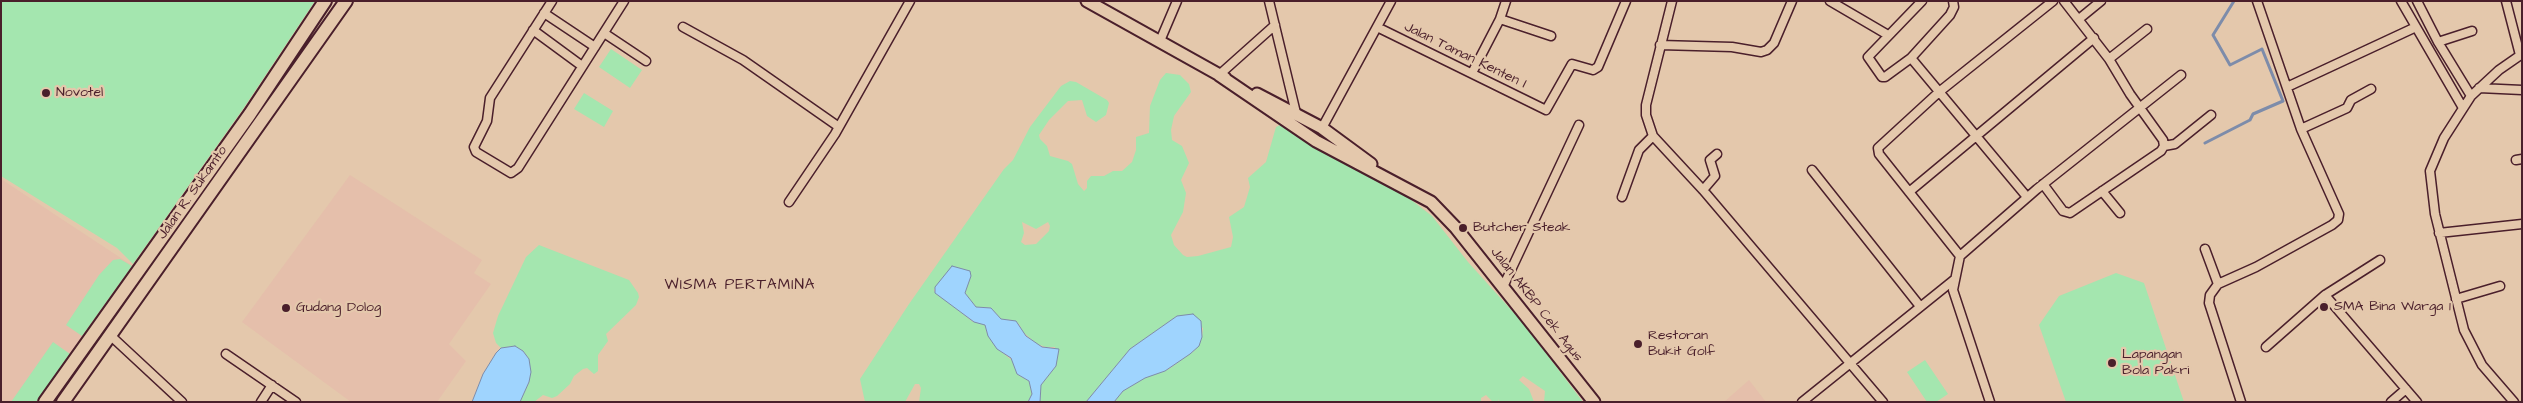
<!DOCTYPE html>
<html>
<head>
<meta charset="utf-8">
<style>
  body { margin:0 }
  #map { position:relative; width:2523px; height:403px; overflow:hidden; background:#e4c8ac; font-family:"Architects Daughter",sans-serif }
  canvas { display:block }
  .frame { position:absolute; inset:0; border:2px solid #4a1f2b; pointer-events:none }
</style>
</head>
<body>
<div id="map">
<canvas width="2523" height="403"></canvas>
<div class="frame"></div>
</div>
<script>
const g = document.querySelector('canvas').getContext('2d');
g.lineJoin = 'round';
function fill(path, color) { g.fillStyle = color; g.fill(path, 'evenodd'); }
const shape = rows => new Path2D(rows.map(r => 'M' + r).join(''));
function trace(path, color, width, dash) { g.strokeStyle = color; g.lineWidth = width; g.lineCap = dash ? 'butt' : 'round'; g.setLineDash(dash || []); g.stroke(path); }
function drawText(font, color, halo, rows, align = 'center') {
  g.font = font + ' "Architects Daughter",sans-serif'; g.lineWidth = 4.5; g.setLineDash([]); g.textBaseline = 'middle'; g.strokeStyle = halo; g.fillStyle = color; for (const [text, x, y, turn = 0] of rows) {
    g.save(); g.translate(x, y); g.rotate((+turn || 0) * Math.PI / 180); g.textAlign = isNaN(turn) ? turn : align; if (halo) g.strokeText(text, 0, 0); g.fillText(text, 0, 0); g.restore();
  }
}
fill(shape([
  [350,175,482,260,474,273,491,284,449,344,466,361,437,402,351,402,242,322],
  [1,179,133,266,37,402,1,402],
  [1749,380,1766,402,1724,402]
]), '#e5bfab');
fill(shape([
  [1,1,315,1,243,109,133,264,117,248,1,176],
  [611,49,642,70,630,88,599,67],
  [1166,73,1180,75,1189,84,1191,92,1174,116,1171,130,1172,140,1182,146,1189,163,1181,180,1186,193,1183,212,1171,235,1174,245,1183,255,1187,257,1198,256,1231,247,1233,237,1229,217,1244,207,1250,187,1248,178,1266,162,1276,127,1280,125,1324,137,1370,168,1432,216,1468,262,1523,323,1583,402,1544,402,1545,391,1523,376,1519,380,1529,389,1534,402,1500,402,1498,399,1499,402,1493,402,1486,395,1481,398,1481,402,1114,402,1123,391,1145,378,1169,369,1194,351,1202,337,1203,328,1177,316,1130,349,1086,402,1040,402,1041,385,1056,366,1055,347,1046,347,1037,344,1023,332,1019,324,1011,320,1001,319,991,308,976,307,965,293,967,284,934,289,934,291,973,322,980,322,986,326,986,331,999,350,1014,362,1017,374,1029,381,1032,395,1028,402,919,402,921,388,919,384,915,384,905,402,865,402,860,379,909,304,1004,169,1013,160,1030,127,1061,86,1070,81,1076,82,1107,100,1109,103,1106,115,1096,122,1087,116,1082,100,1068,101,1049,120,1039,135,1040,139,1047,146,1050,156,1068,161,1072,164,1078,184,1084,191,1087,188,1087,181,1091,176,1104,176,1113,171,1122,171,1132,162,1136,150,1136,137,1149,133,1150,106,1160,80],
  [1022,222,1036,229,1048,222,1050,226,1049,231,1036,244,1025,245,1021,242,1024,233],
  [584,93,613,111,604,127,574,109],
  [539,245,629,280,638,293,639,297,636,305,606,334,608,341,598,355,598,371,594,374,587,368,583,369,574,376,570,384,557,396,552,398,543,395,534,402,520,402,529,382,529,359,523,351,515,346,501,348,496,343,493,333,498,316,526,257],
  [120,259,132,266,82,336,66,325,99,275,113,260],
  [2116,273,2144,283,2184,402,2066,402,2039,325,2059,296],
  [53,342,70,354,36,402,11,402],
  [1925,360,1948,394,1936,402,1927,402,1907,372]
]), '#a4e6af');
const water = shape([
  [952,266,970,271,971,276,965,293,976,307,991,308,1001,319,1016,321,1026,336,1042,347,1059,349,1056,366,1041,385,1040,402,1028,402,1032,394,1029,381,1017,374,1011,358,997,349,988,336,985,325,974,322,935,293,935,287,952,266],
  [1193,314,1201,321,1202,337,1199,346,1190,354,1165,371,1145,378,1123,391,1114,402,1086,402,1130,349,1177,316,1193,314],
  [515,346,523,351,529,359,531,372,529,382,520,402,472,402,483,374,496,353,501,348,515,346]
]);
fill(water, '#9fd4fe');
trace(water, '#7d8caa', 1);
trace(shape([
  [2205,143,2250,120,2253,114,2283,101,2262,49,2230,65,2213,35,2234,1]
]), '#7d8caa', 3);
const minor = shape([
  [552,1,490,98,487,121,474,147,476,152,511,173,518,168,624,1],
  [1269,1,1296,113],
  [1672,1,1646,105,1646,115,1653,136,1703,190,1883,402],
  [1830,1,1888,35],
  [1953,1,1954,7,1950,15,1911,58,2027,197],
  [2401,1,2463,108],
  [2417,1,2438,42,2471,96],
  [2506,1,2520,55],
  [544,13,595,47],
  [1500,19,1551,36],
  [2079,19,2101,1],
  [683,27,743,60,839,127],
  [1377,27,1546,110,1572,64,1593,70,1598,67,1626,1],
  [533,30,582,66],
  [604,33,646,61],
  [1160,41,1177,1],
  [2438,42,2472,31],
  [1660,45,1732,47,1761,52,1767,50,1774,43,1792,1],
  [1911,58,1885,77,1882,77,1868,57,1922,1],
  [2109,59,2147,29],
  [1472,73,1500,19,1506,1],
  [1219,75,1275,25],
  [2287,87,2416,27],
  [2479,88,2522,90],
  [1322,128,1391,1],
  [2301,129,2347,108,2351,100,2371,89],
  [2164,146,2175,144,2211,115],
  [2516,160,2522,159],
  [1812,170,1919,305],
  [2043,184,2063,211,2070,213,2161,151,2164,146,2163,140,2130,94,2109,59,2064,1],
  [1703,190,1715,176,1710,160,1717,154],
  [2102,191,2120,213],
  [1909,192,2094,38],
  [1622,197,1639,150,1653,136],
  [789,202,835,134,910,1],
  [2439,233,2522,224],
  [2205,249,2218,284],
  [1960,256,1879,154,1878,148,1939,92,2053,1],
  [2380,260,2325,295,2417,402],
  [1503,287,1579,125],
  [2456,299,2500,286],
  [111,336,182,402],
  [2266,347,2325,295],
  [226,354,296,402],
  [261,402,272,385],
  [1802,402,1955,279],
  [1990,402,1953,290,1960,256,2037,189,2181,75],
  [2241,402,2209,303,2210,295,2218,284,2256,267,2332,225,2338,220,2339,214,2301,129,2257,1],
  [2391,402,2406,389],
  [2514,402,2482,365,2464,330,2435,214,2430,171,2444,138,2471,96,2499,70,2522,54]
]);
const secondary = shape([
  [1087,1,1225,78],
  [1219,75,1316,141,1431,202,1456,228,1594,402],
  [1257,94,1322,128,1371,164]
]);
const trunk = shape([
  [45,402,250,114,325,1],
  [63,402,346,1]
]);
trace(minor, '#4a1f2b', 11);
trace(secondary, '#4a1f2b', 15);
trace(trunk, '#4a1f2b', 16);
trace(minor, '#e4c8ac', 8);
trace(secondary, '#e4c8ac', 11);
trace(trunk, '#e4c8ac', 12);
for (const [x, y, r, color] of [
  [46,93,5,"#4a1f2b"],
  [1463,228,5,"#4a1f2b"],
  [2324,307,5,"#4a1f2b"],
  [286,308,5,"#4a1f2b"],
  [1638,344,5,"#4a1f2b"],
  [2112,363,5,"#4a1f2b"]
]) { const dot = new Path2D(); dot.arc(x, y, r, 0, 2 * Math.PI); g.fillStyle = color; g.fill(dot); trace(dot, '#e4c8ac', 2); }
drawText('14px', '#4a1f2b', '#e4c8ac', [
  ["Jalan Taman Kenten I",1465,56,26],
  ["Jalan R. Sukamto",193,193,-55],
  ["Jalan AKBP Cek Agus",1536,305,52]
]);
drawText('14px', '#4a1f2b', '#e4c8ac', [
  ["Novotel",56,93],
  ["Butcher Steak",1473,228],
  ["SMA Bina Warga 1",2334,307],
  ["Gudang Dolog",296,308],
  ["Restoran",1648,336],
  ["Bukit Golf",1648,352],
  ["Lapangan",2122,355],
  ["Bola Pakri",2122,371]
], 'left');
g.letterSpacing = '1px';
drawText('15px', '#4a1f2b', '#e4c8ac', [
  ["WISMA PERTAMINA",740,286]
]);
g.letterSpacing = '0px';
</script>
</body>
</html>
